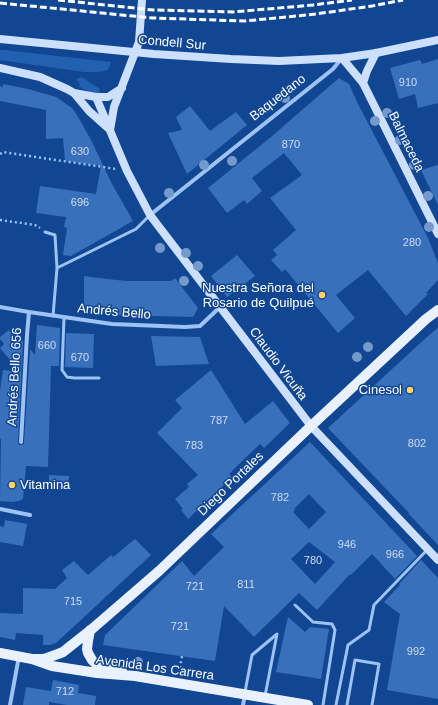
<!DOCTYPE html>
<html>
<head>
<meta charset="utf-8">
<style>
  body { margin:0 }
  canvas { display:block; background:#114692 }
</style>
</head>
<body>
<canvas width="438" height="705"></canvas>
<script>
const g = document.querySelector('canvas').getContext('2d');
g.lineJoin = 'round';
function fill(path, color) { g.fillStyle = color; g.fill(path, 'evenodd'); }
const shape = rows => new Path2D(rows.map(r => 'M' + r).join(''));
function trace(path, color, width, dash) { g.strokeStyle = color; g.lineWidth = width; g.lineCap = dash ? 'butt' : 'round'; g.setLineDash(dash || []); g.stroke(path); }
function drawText(font, color, halo, rows, align = 'center') {
  g.font = font + ' Helvetica,sans-serif'; g.lineWidth = 3; g.setLineDash([]); g.textBaseline = 'middle'; g.strokeStyle = halo; g.fillStyle = color; for (const [text, x, y, turn = 0] of rows) {
    g.save(); g.translate(x, y); g.rotate((+turn || 0) * Math.PI / 180); g.textAlign = isNaN(turn) ? turn : align; if (halo) g.strokeText(text, 0, 0); g.fillText(text, 0, 0); g.restore();
  }
}
fill(shape([
  [0,50,4,50,111,62,108,70,99,72,84,72,0,60],
  [82,77,92,84,99,88,100,93,92,93,79,87,80,84,76,79]
]), '#2260b2');
fill(shape([
  [438,59,438,103,418,108,415,94,399,99,390,68,420,60,422,64],
  [339,78,349,84,358,104,428,238,438,263,438,280,426,293,428,294,406,316,368,270,336,295,355,318,338,333,285,269,282,272,271,260,277,255,273,250,296,230,270,198,302,175,284,153,252,178,262,191,247,204,244,200,227,213,208,188,271,137],
  [3,84,28,89,56,97,72,108,77,115,91,140,111,182,133,221,71,256,63,255,67,228,64,227,66,217,36,213,40,186,96,194,101,166,65,161,63,138,46,139,46,110,0,101,0,86,3,87],
  [190,106,210,131,236,112,247,125,187,174,168,133,182,130,176,117],
  [438,165,438,205,421,170],
  [237,255,255,276,227,297,211,276],
  [84,276,98,278,126,281,171,281,175,278,198,308,193,317,114,315,84,311],
  [37,325,60,328,60,333,59,366,51,366,48,467,26,466,23,499,19,501,13,502,0,501,1,439,0,439,0,391,3,370,20,372,0,348,4,344,0,339,0,337,9,330,15,337,18,335,23,341,18,442,19,445,21,445,24,444,24,442,30,349,35,355],
  [438,328,438,545,408,513,409,513,328,428,428,336],
  [66,333,94,334,93,368,65,367],
  [151,336,200,337,209,364,156,366],
  [211,370,245,424,273,401,290,423,264,448,260,444,238,465,229,474,232,477,188,519,181,510,183,509,175,499,189,487,187,484,198,475,157,433,182,408,175,400],
  [310,442,417,556,395,579,372,554,351,575,350,574,317,610,299,593,254,637,224,606,215,661,103,645,105,635,182,561,194,576,224,547,211,534],
  [309,494,326,512,309,529,293,512,295,510,294,509],
  [309,542,335,562,315,584,291,559],
  [49,475,69,476,68,490,49,490],
  [5,520,27,524,23,546,0,542,0,526,4,527],
  [135,539,151,555,56,643,50,645,43,645,43,635,16,633,15,640,0,637,0,613,23,614,23,588,55,589,67,578,62,570,74,561,88,575,111,555,113,557],
  [421,560,438,578,438,699,387,690,400,614,384,602,400,585,399,584],
  [288,617,305,632,310,627,329,629,321,679,276,672],
  [53,680,79,685,78,693,96,696,95,705,67,705,49,702,49,705,23,705,26,687,51,691]
]), '#3970bb');
trace(shape([
  [0,154,3,152,116,169],
  [0,220,35,225,40,228],
  [179,673,182,656]
]), '#9dc2f3', 2.5, [2, 3]);
trace(shape([
  [45,232,55,235,57,268],
  [53,316,57,268,136,229,150,215],
  [64,318,62,370,67,377,74,378,99,378],
  [295,605,313,622,332,624,335,630,323,705],
  [245,692,252,655,277,634,265,696],
  [336,705,348,645,369,630,374,605,427,550],
  [347,705,355,660,379,664,372,705]
]), '#9dc2f3', 3);
trace(shape([
  [150,215,333,69,342,58],
  [0,307,29,312,112,324,185,327,200,326,220,307],
  [21,442,27,335,29,312],
  [0,509,30,515],
  [10,705,19,656],
  [243,705,245,695]
]), '#9dc2f3', 4);
trace(shape([
  [0,39,154,54,231,59,279,61,342,58,376,53,438,40],
  [342,58,363,83,438,234],
  [0,68,40,77,67,89,74,93,89,111,108,128],
  [363,83,367,71,376,53],
  [74,93,96,97,108,97,122,88],
  [96,97,127,171,150,215,311,426,438,560],
  [110,130,114,107,139,42,142,0]
]), '#cce0fd', 8);
trace(shape([
  [90,630,88,641,87,649,88,653,92,660,95,663,122,671],
  [0,653,32,659,52,666,97,673,135,676,308,705],
  [32,659,44,659,58,654,63,652,92,629,159,571,311,426,426,319,438,310]
]), '#e9f1ff', 10);
trace(shape([
  [58,0,153,10,233,12,313,5,352,0],
  [0,3,153,18,245,21,316,14,372,6,403,0]
]), '#fff', 3, [7, 3]);
g.fillStyle = '#7499cd';
for (const [x, y] of [
  [285,98],
  [387,113],
  [375,121],
  [400,140],
  [232,161],
  [204,165],
  [414,165],
  [169,193],
  [428,196],
  [429,227],
  [160,248],
  [186,253],
  [198,266],
  [184,281],
  [368,347],
  [357,357],
  [138,662]
]) { g.beginPath(); g.arc(x, y, 5, 0, 2 * Math.PI); g.fill(); }
for (const [x, y, r, color] of [
  [322,295,4,"#ffd45f"],
  [410,390,4,"#ffd45f"],
  [12,485,4,"#ffd45f"]
]) { const dot = new Path2D(); dot.arc(x, y, r, 0, 2 * Math.PI); g.fillStyle = color; g.fill(dot); trace(dot, '#114692', 1.5); }
drawText('11px', '#cedbee', null, [
  ["910",408,83],
  ["870",291,145],
  ["630",80,152],
  ["696",80,203],
  ["280",412,243],
  ["660",47,346],
  ["670",80,358],
  ["787",219,421],
  ["802",417,444],
  ["783",194,446],
  ["782",280,498],
  ["946",347,545],
  ["966",395,555],
  ["780",313,561],
  ["811",246,585],
  ["721",195,587],
  ["715",73,602],
  ["721",180,627],
  ["992",416,652],
  ["712",65,692]
]);
drawText('13px', '#fff', '#114692', [
  ["Condell Sur",172,43,5],
  ["Baquedano",278,98,-38],
  ["Balmaceda",406,142,64],
  ["Andrés Bello",114,312,5],
  ["Claudio Vicuña",278,364,53],
  ["Andrés Bello 656",15,377,-87],
  ["Diego Portales",231,484,-44],
  ["Avenida Los Carrera",155,668,8]
]);
drawText('13px', '#fff', '#114692', [
  ["Nuestra Señora del",314,288],
  ["Rosario de Quilpué",314,303],
  ["Cinesol",402,390],
  ["Vitamina",20,485,"left"]
], 'right');
</script>
</body>
</html>
